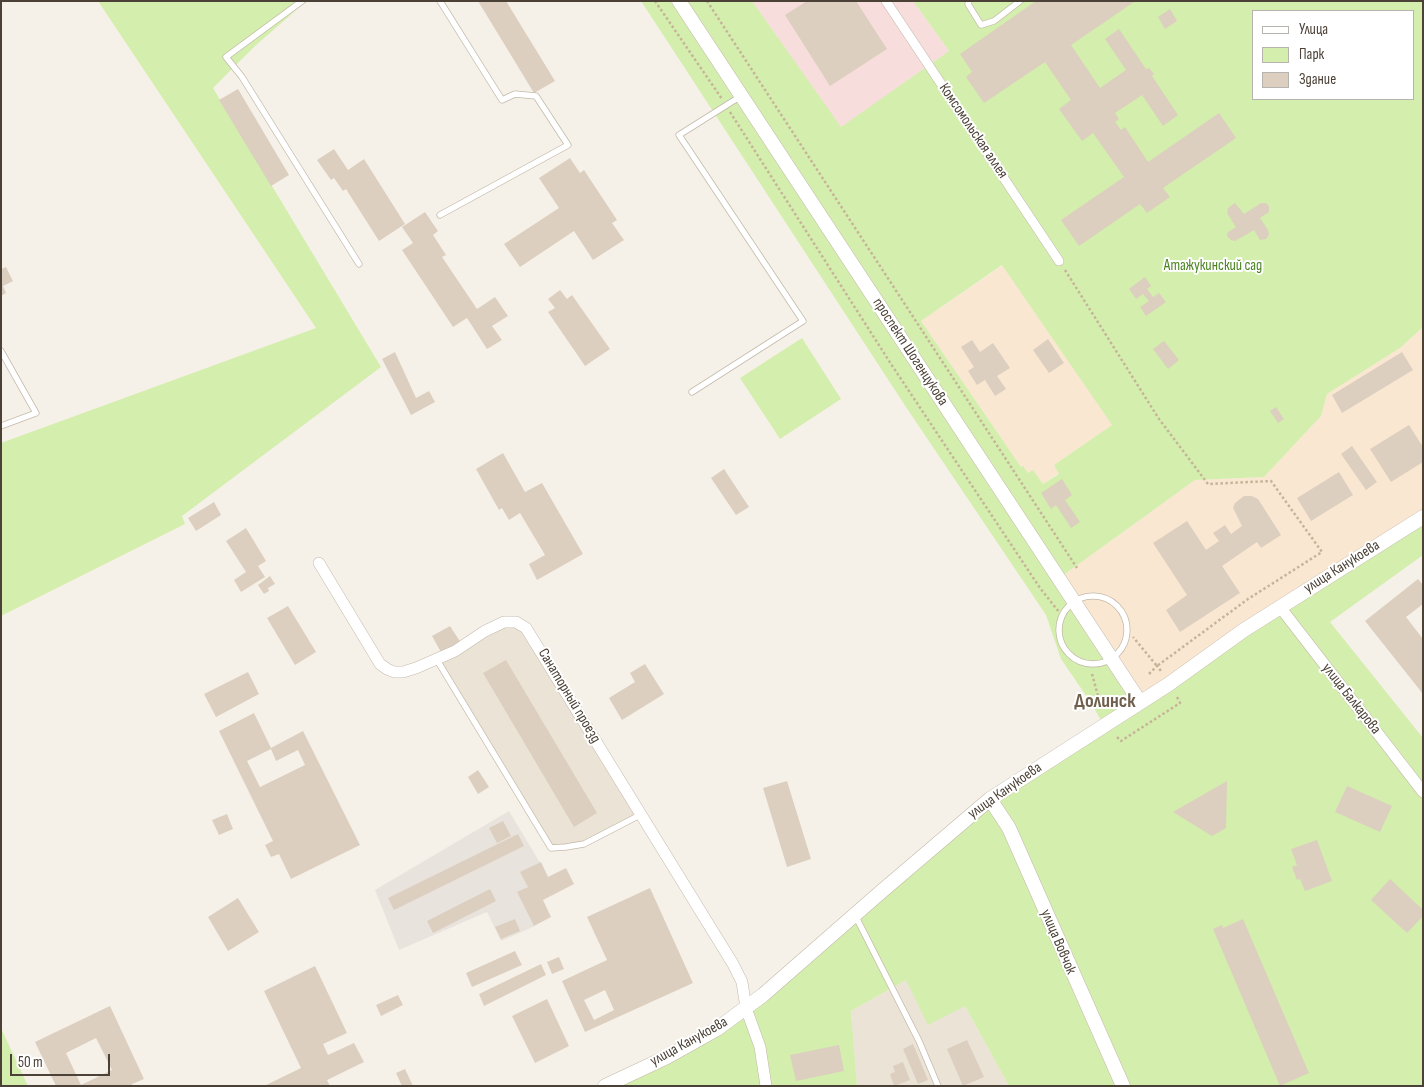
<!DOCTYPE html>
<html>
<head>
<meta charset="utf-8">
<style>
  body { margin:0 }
  #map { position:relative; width:1424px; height:1087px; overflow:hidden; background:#f6f1e8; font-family:"Sofia Sans Condensed",sans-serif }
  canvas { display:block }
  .frame { position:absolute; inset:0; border:2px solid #4b4136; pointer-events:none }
  .legend { position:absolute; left:1252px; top:10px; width:162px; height:90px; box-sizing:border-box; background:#fff; border:1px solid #b7b3af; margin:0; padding:6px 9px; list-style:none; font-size:15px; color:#4b4136 }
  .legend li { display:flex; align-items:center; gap:10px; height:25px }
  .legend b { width:25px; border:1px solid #b7b3af }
  .scale { position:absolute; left:10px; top:1054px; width:100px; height:22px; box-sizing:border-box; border:2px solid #4b4136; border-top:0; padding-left:6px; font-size:15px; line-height:18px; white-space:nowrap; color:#4b4136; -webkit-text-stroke:4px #fff; paint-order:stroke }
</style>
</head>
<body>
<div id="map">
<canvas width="1424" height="1087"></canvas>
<div class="frame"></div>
<ul class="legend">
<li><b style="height:6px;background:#fff"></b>Улица</li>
<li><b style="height:14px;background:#d4eead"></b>Парк</li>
<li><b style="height:14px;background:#dccfbf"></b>Здание</li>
</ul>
<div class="scale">50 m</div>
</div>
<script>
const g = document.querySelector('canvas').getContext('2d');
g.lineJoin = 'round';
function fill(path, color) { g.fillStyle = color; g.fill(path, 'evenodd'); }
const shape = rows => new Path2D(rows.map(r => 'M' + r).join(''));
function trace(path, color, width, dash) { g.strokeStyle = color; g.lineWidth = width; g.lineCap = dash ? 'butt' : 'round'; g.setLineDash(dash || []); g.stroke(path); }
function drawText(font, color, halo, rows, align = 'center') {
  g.font = font + ' "Sofia Sans Condensed",sans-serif'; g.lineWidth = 4; g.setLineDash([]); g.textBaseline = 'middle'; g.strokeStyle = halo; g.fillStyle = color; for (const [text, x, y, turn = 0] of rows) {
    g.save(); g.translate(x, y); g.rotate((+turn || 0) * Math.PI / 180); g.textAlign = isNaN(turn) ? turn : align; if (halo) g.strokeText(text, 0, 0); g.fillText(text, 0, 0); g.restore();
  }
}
fill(shape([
  [516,622,640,815,584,844,551,848,437,660],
  [906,980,965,1006,1009,1086,857,1086,851,1011]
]), '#ebe3d6');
fill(shape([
  [1003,265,1112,425,1054,465,1059,473,1043,484,1033,470,1028,473,1021,467,921,321],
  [1423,327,1423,517,1140,702,1058,579,1195,480,1264,477,1321,416,1327,394,1400,348]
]), '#fae7d2');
fill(shape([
  [509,811,548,876,519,892,535,926,501,941,487,912,399,950,375,890]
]), '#e8e3dd');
fill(shape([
  [752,1,913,1,949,51,841,128]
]), '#f7dddb');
fill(shape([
  [98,1,309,1,302,5,255,46,213,88,381,367,182,516,185,524,1,616,1,443,316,328],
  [641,1,752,1,841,127,949,51,913,1,1423,1,1423,327,1400,348,1327,394,1321,416,1264,477,1195,480,1058,579,1140,702,1423,517,1423,555,1330,622,1423,738,1423,1086,1009,1086,965,1006,928,1025,906,980,851,1011,857,1086,605,1086,717,1029,951,831,1104,725,1089,700,1061,659,1046,615,906,407],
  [1253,11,1413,11,1413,99,1253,99],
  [1002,265,1112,425,1054,465,1059,474,1043,484,1033,470,1028,473,1023,466,1021,467,921,321],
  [802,338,841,399,780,439,740,378],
  [1,1028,28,1086,1,1086]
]), '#d4eead');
fill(shape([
  [478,1,506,1,555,81,534,93],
  [807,1,856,1,887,49,830,86,785,15],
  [1036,1,1133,1,1134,2,1071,45,1100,88,1126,70,1105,39,1119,29,1146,69,1149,68,1154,74,1152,76,1178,115,1163,126,1142,95,1115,113,1119,119,1115,122,1121,130,1125,127,1148,162,1219,113,1236,138,1163,188,1170,197,1147,213,1140,204,1079,246,1061,220,1124,177,1093,133,1082,141,1059,109,1071,100,1045,62,984,103,966,77,972,72,960,54],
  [1170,9,1177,21,1165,29,1158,17],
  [238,89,289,175,271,186,219,100],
  [334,149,348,170,364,159,405,224,379,241,346,189,343,191,334,178,331,180,317,160],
  [570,158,580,173,584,170,617,220,612,223,624,240,593,260,574,231,520,267,504,244,559,208,539,178],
  [1235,203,1244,214,1261,203,1266,203,1269,206,1269,212,1260,218,1268,230,1269,235,1266,239,1260,240,1254,230,1235,241,1231,240,1227,236,1228,232,1236,227,1227,213,1228,208],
  [425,212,438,231,433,235,446,255,442,257,477,309,495,297,508,316,492,326,502,340,487,349,467,318,453,327,402,250,413,243,402,227],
  [6,267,13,281,3,286,6,293,1,296,1,269],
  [1145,277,1151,286,1147,289,1153,297,1159,293,1166,302,1146,316,1140,307,1149,301,1143,294,1136,299,1129,289],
  [560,290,567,299,572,295,610,349,585,366,548,312,555,308,548,299],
  [1048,339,1064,363,1049,373,1033,350],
  [972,340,980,352,993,343,1010,368,997,376,1006,389,995,396,985,380,977,385,968,371,974,367,961,347],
  [1164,341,1179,360,1168,369,1153,349],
  [395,352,416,398,429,391,435,402,411,415,382,359],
  [1402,352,1413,370,1342,413,1332,395],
  [1276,407,1284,419,1278,423,1270,411],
  [1409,425,1423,447,1423,462,1391,482,1370,449],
  [1352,446,1377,482,1366,490,1341,454],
  [503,453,525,492,542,483,583,554,537,580,529,564,545,555,520,513,509,520,502,508,499,510,476,469],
  [724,469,749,507,736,515,711,478],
  [1339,472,1353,495,1311,521,1297,498],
  [1062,479,1072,495,1065,500,1080,522,1071,528,1056,505,1051,509,1041,493],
  [1244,496,1252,496,1258,499,1281,535,1261,548,1257,542,1222,566,1240,593,1180,632,1166,610,1187,595,1153,543,1187,521,1206,550,1219,541,1213,533,1225,525,1231,534,1242,526,1233,508,1235,503],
  [214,502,221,515,196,531,188,518],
  [246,528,266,561,258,566,265,577,241,592,234,580,246,572,226,541],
  [270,576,275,584,268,588,269,591,264,594,258,585],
  [1418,579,1423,585,1423,604,1406,617,1423,639,1423,694,1365,621],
  [288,606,316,652,295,665,267,618],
  [450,626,461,643,442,654,432,636],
  [506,660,597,813,574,827,483,673],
  [645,664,664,694,622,720,609,698,635,682,630,673],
  [248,672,259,694,216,717,204,694],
  [254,713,271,748,303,731,360,845,291,879,279,854,271,857,265,845,273,841,219,731],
  [271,749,276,761,298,750,305,765,260,787,247,761],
  [478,770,489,787,478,794,468,777],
  [787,781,811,859,787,867,763,788],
  [1227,781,1226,828,1212,836,1173,812],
  [1347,786,1392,806,1380,832,1335,812],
  [227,814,233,829,219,835,212,820],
  [503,821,511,836,497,843,489,828],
  [518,834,524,846,394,910,388,898],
  [1317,840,1332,881,1305,891,1300,879,1297,880,1292,867,1297,865,1291,849],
  [541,862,548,877,566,868,574,884,543,900,551,917,534,926,517,892,528,887,520,872],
  [1390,879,1423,910,1423,916,1407,933,1371,900],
  [650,888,693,983,585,1032,562,981,607,960,587,917],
  [605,990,614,1010,594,1020,584,1000],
  [490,889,496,901,433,933,427,921],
  [238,898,259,932,228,951,208,917],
  [515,919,520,931,501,939,495,927],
  [1243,919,1309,1073,1280,1086,1213,929,1222,925,1223,928],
  [515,951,522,965,472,987,466,973],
  [559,957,564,969,552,974,547,962],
  [541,964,546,975,484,1006,479,994],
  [315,966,347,1033,323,1044,328,1055,354,1043,364,1062,327,1080,330,1086,264,1086,301,1068,264,991],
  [398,995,403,1005,381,1016,376,1005],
  [547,999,569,1046,535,1063,512,1016],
  [110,1006,144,1079,132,1084,132,1086,56,1086,35,1042],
  [96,1038,112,1070,81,1085,66,1053],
  [967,1040,984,1077,963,1086,947,1049],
  [913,1044,928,1080,918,1084,903,1049],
  [839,1045,844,1071,796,1081,790,1055],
  [903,1062,910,1080,894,1086,890,1074,895,1072,893,1066],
  [405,1069,413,1086,402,1086,396,1073]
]), '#dccfbf');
const service = shape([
  [302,1,226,57,242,77,359,264],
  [969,1,968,4,981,25,994,21,1020,1],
  [440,215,568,145,536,96,515,94,502,100,440,1],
  [1,351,36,413,1,426],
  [692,392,803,321,679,135,741,96],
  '1059 630a34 34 0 1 1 68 0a34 34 0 1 1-68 0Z',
  [437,660,551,848,566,847,584,844,640,815],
  [855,915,919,1041,938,1086]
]);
const pedestrian = shape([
  [886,1,1059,261]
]);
const minor = shape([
  [319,563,374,654,380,664,387,669,394,672,403,672,416,668,455,651,485,631,504,622,516,622,526,628,733,964,742,982,746,1008,760,1047,766,1086],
  [1280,607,1423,792]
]);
const tertiary = shape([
  [679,1,1140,702],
  [990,799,1009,828,1123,1086],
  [605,1086,667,1057,717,1029,763,995,882,891,990,799,1169,684,1244,630,1423,517]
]);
trace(service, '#c3b9aa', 7);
trace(pedestrian, '#c3b9aa', 10);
trace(minor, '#c3b9aa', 12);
trace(tertiary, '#c3b9aa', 15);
trace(shape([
  [655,1,722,99],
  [707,1,1077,568],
  [730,112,891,364,1040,588,1059,612],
  [1065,270,1159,419,1208,484,1271,481,1322,552,1248,599,1157,666,1133,637],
  [1092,674,1100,703],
  [1149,674,1157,666,1161,671],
  [1101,709,1100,703,1109,699],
  [1117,737,1121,741,1180,703,1176,695]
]), '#c6b499', 2.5, [2.5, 2.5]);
trace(service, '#fff', 5.5);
trace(pedestrian, '#fff', 9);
trace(minor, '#fff', 11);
trace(tertiary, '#fff', 14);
drawText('15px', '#4b4136', '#fff', [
  ["Комсомольская аллея",973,131,56],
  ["проспект Шогенцукова",910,352,57],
  ["улица Канукоева",1342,567,-32],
  ["Санаторный проезд",569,696,59],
  ["улица Балкарова",1351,699,52],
  ["улица Канукоева",1005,791,-35],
  ["улица Вовчок",1058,942,67],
  ["улица Канукоева",689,1042,-29]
]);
drawText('15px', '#4c8421', '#fff', [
  ["Атажукинский сад",1213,266]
]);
drawText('bold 20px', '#6f5f4c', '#fff', [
  ["Долинск",1105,702]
]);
</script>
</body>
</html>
